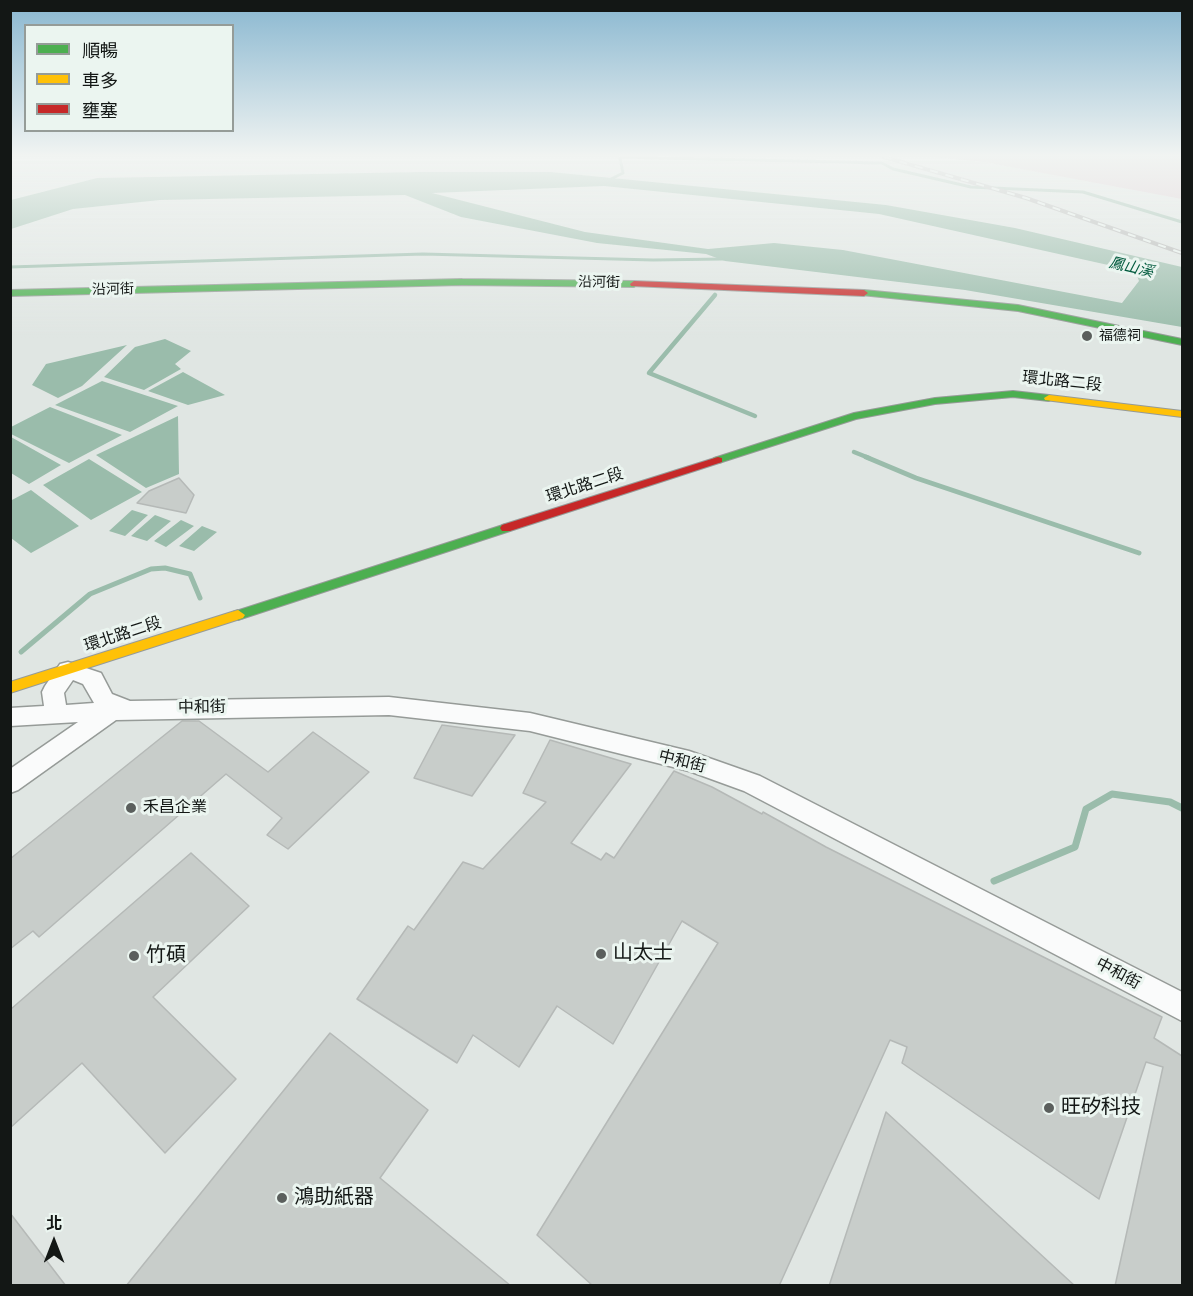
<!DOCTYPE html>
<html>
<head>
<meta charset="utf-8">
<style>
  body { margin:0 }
  #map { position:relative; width:1193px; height:1296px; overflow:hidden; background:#e0e6e3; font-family:"Varela Round","Noto Sans TC",sans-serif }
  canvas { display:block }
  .frame { position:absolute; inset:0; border:12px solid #131715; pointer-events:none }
  .legend { position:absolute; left:24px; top:24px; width:210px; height:108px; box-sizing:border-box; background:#ebf5f0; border:2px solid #959c98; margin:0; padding:8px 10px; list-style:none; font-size:18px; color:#131715 }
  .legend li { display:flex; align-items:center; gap:12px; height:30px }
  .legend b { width:30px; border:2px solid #959c98 }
  .north { position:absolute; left:24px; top:1212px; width:60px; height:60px; -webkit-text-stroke:4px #ebf5f0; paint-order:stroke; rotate:0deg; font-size:16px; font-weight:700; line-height:24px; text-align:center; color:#131715 }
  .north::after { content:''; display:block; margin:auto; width:21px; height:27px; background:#131715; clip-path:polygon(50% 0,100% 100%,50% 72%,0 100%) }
</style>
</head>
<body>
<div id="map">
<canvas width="1193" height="1296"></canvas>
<div class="frame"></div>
<ul class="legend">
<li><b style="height:8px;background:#4caf50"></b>順暢</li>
<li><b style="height:8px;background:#ffc107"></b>車多</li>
<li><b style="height:8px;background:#c62828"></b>壅塞</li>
</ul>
<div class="north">北</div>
</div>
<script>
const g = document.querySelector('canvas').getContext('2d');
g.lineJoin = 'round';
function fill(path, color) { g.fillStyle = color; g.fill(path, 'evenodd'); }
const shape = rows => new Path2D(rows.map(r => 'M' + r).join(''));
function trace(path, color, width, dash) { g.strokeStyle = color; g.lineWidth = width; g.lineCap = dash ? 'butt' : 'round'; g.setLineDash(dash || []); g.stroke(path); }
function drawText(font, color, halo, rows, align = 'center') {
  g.font = font + ' "Varela Round","Noto Sans TC",sans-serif'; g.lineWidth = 6; g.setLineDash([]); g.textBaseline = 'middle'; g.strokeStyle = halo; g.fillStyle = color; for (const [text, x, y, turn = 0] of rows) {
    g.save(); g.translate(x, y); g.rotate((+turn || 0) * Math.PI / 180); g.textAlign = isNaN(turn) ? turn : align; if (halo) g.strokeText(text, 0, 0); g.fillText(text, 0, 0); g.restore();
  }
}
fill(shape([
  [937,157,1182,157,1182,199,984,162]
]), '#dfc9d0');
fill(shape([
  [419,172,551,172,886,205,1015,228,1182,267,1182,327,965,290,725,261,706,254,597,243,461,217,405,195,160,200,73,209,11,229,11,200,97,178],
  [604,186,879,214,1135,271,1139,281,1122,303,843,250,774,243,708,249,585,232,432,193],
  [165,339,191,351,175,364,181,369,144,390,104,377,135,347],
  [127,345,82,386,58,398,32,385,46,364],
  [183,372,225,395,188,405,148,391],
  [102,381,178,406,130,432,55,405],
  [50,407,122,435,69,463,11,434,11,427],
  [178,416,179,474,146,488,96,455],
  [11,437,61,465,29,484,11,473],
  [89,459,142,492,91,520,43,485],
  [31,490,79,526,31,553,11,538,10,501],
  [132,510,148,515,125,536,109,531],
  [155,515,171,521,147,541,131,536],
  [181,520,194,526,166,547,154,541],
  [202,526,217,532,194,551,179,546]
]), '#9abcab');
trace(shape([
  [621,157,882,163,893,169,971,187,1083,192,1182,222],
  [605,182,623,173,620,158],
  [10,267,423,254,653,260,723,259]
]), '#9abcab', 3);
trace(shape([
  [715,295,649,373,755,416],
  [854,452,869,458]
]), '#9abcab', 4.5);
trace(shape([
  [866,457,916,478,1139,553],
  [21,652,90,594,151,569,165,568,190,574,200,598]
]), '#9abcab', 5);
trace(shape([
  [994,881,1075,847,1086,809,1112,794,1170,802,1182,808]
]), '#9abcab', 7);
const building = shape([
  [179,478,194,495,186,513,137,503,149,491,179,478],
  [182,721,199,721,268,772,313,732,369,772,288,849,267,835,282,818,226,774,39,937,33,931,10,949,10,859,182,721],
  [442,725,515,735,472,796,414,778,442,725],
  [550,740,631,764,571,843,601,860,606,853,614,858,674,771,712,787,762,814,763,812,826,847,1162,1017,1154,1038,1182,1056,1182,1286,1115,1286,1163,1067,1146,1062,1099,1199,902,1063,907,1047,890,1040,779,1286,593,1286,537,1235,718,943,682,921,613,1044,557,1006,519,1067,473,1035,457,1063,357,999,408,926,414,930,463,862,483,869,546,802,523,793,550,740],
  [191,853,249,906,153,997,236,1079,165,1153,82,1063,10,1128,11,1009,191,853],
  [330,1033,428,1110,380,1178,511,1286,126,1286,330,1033],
  [886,1112,1075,1286,829,1286,886,1112],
  [10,1213,66,1286,10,1286,10,1213]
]);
fill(building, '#c8cdca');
trace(building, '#b5b9b7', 1.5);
const street = shape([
  [68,662,101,673,112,694,130,701,389,697,530,713,689,751,760,776,1182,992,1182,1021,744,791,689,771,530,731,389,715,116,720,18,790,10,793,10,769,78,722,10,726,10,708,44,706,42,692,45,686,60,664,68,662],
  [73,680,83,684,94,703,66,705,64,693,73,680]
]);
const fast = shape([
  [462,279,634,281,638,284,634,287,462,285,10,296,10,290,462,279],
  [864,290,1018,305,1182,339,1182,345,1018,311,861,295,860,293,864,290],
  [1013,391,1049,395,1054,398,1049,401,1013,397,935,404,856,419,722,462,718,463,713,460,714,458,854,413,935,398,1013,391],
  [506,524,512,528,510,531,238,620,231,615,233,612,506,524]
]);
const slow = shape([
  [1049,395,1182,411,1182,417,1045,400,1044,398,1049,395],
  [238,610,245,615,243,618,10,693,10,682,238,610]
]);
const jam = shape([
  [634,281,864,290,868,293,864,296,631,286,630,284,634,281],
  [718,457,722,458,722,462,510,531,502,531,500,528,502,525,718,457]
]);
trace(street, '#969b98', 3);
trace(fast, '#969b98', 2);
trace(slow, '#969b98', 2);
trace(jam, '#969b98', 2);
fill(street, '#fafbfb');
fill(fast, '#4caf50');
fill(slow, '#ffc107');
fill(jam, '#c62828');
const rail = shape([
  [884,157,1026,198,1182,253]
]);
trace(rail, '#b5b6b5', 4);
trace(rail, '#ebf5f0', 2, [8]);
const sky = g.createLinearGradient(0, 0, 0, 338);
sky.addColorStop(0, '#89b7d0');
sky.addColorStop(0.46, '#f1f4f2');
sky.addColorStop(1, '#f1f4f200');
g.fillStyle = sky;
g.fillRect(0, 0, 1193, 338);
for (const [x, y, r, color] of [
  [1087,336,6,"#5b5f5d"],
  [131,808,6,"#5b5f5d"],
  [601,954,6,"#5b5f5d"],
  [134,956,6,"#5b5f5d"],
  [1049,1108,6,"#5b5f5d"],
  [282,1198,6,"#5b5f5d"]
]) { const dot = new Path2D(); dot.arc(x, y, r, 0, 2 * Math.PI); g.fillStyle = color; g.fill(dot); trace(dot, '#ebf5f0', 2); }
drawText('14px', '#131715', '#ebf5f0', [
  ["沿河街",599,283,1],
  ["沿河街",113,290,-1]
]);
drawText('14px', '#131715', '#ebf5f0', [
  ["福德祠",1099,336]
], 'left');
drawText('italic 15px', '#025b3e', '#ebf5f0', [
  ["鳳山溪",1131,268,13]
]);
drawText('16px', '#131715', '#ebf5f0', [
  ["環北路二段",1062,382,6],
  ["環北路二段",585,486,-18],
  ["環北路二段",123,635,-18],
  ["中和街",202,708,-1],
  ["中和街",682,762,14],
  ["中和街",1118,974,28]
]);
drawText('16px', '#131715', '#ebf5f0', [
  ["禾昌企業",143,808]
], 'left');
drawText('20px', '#131715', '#ebf5f0', [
  ["山太士",613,954],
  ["竹碩",146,956],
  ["旺矽科技",1061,1108],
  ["鴻助紙器",294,1198]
], 'left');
</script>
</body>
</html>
